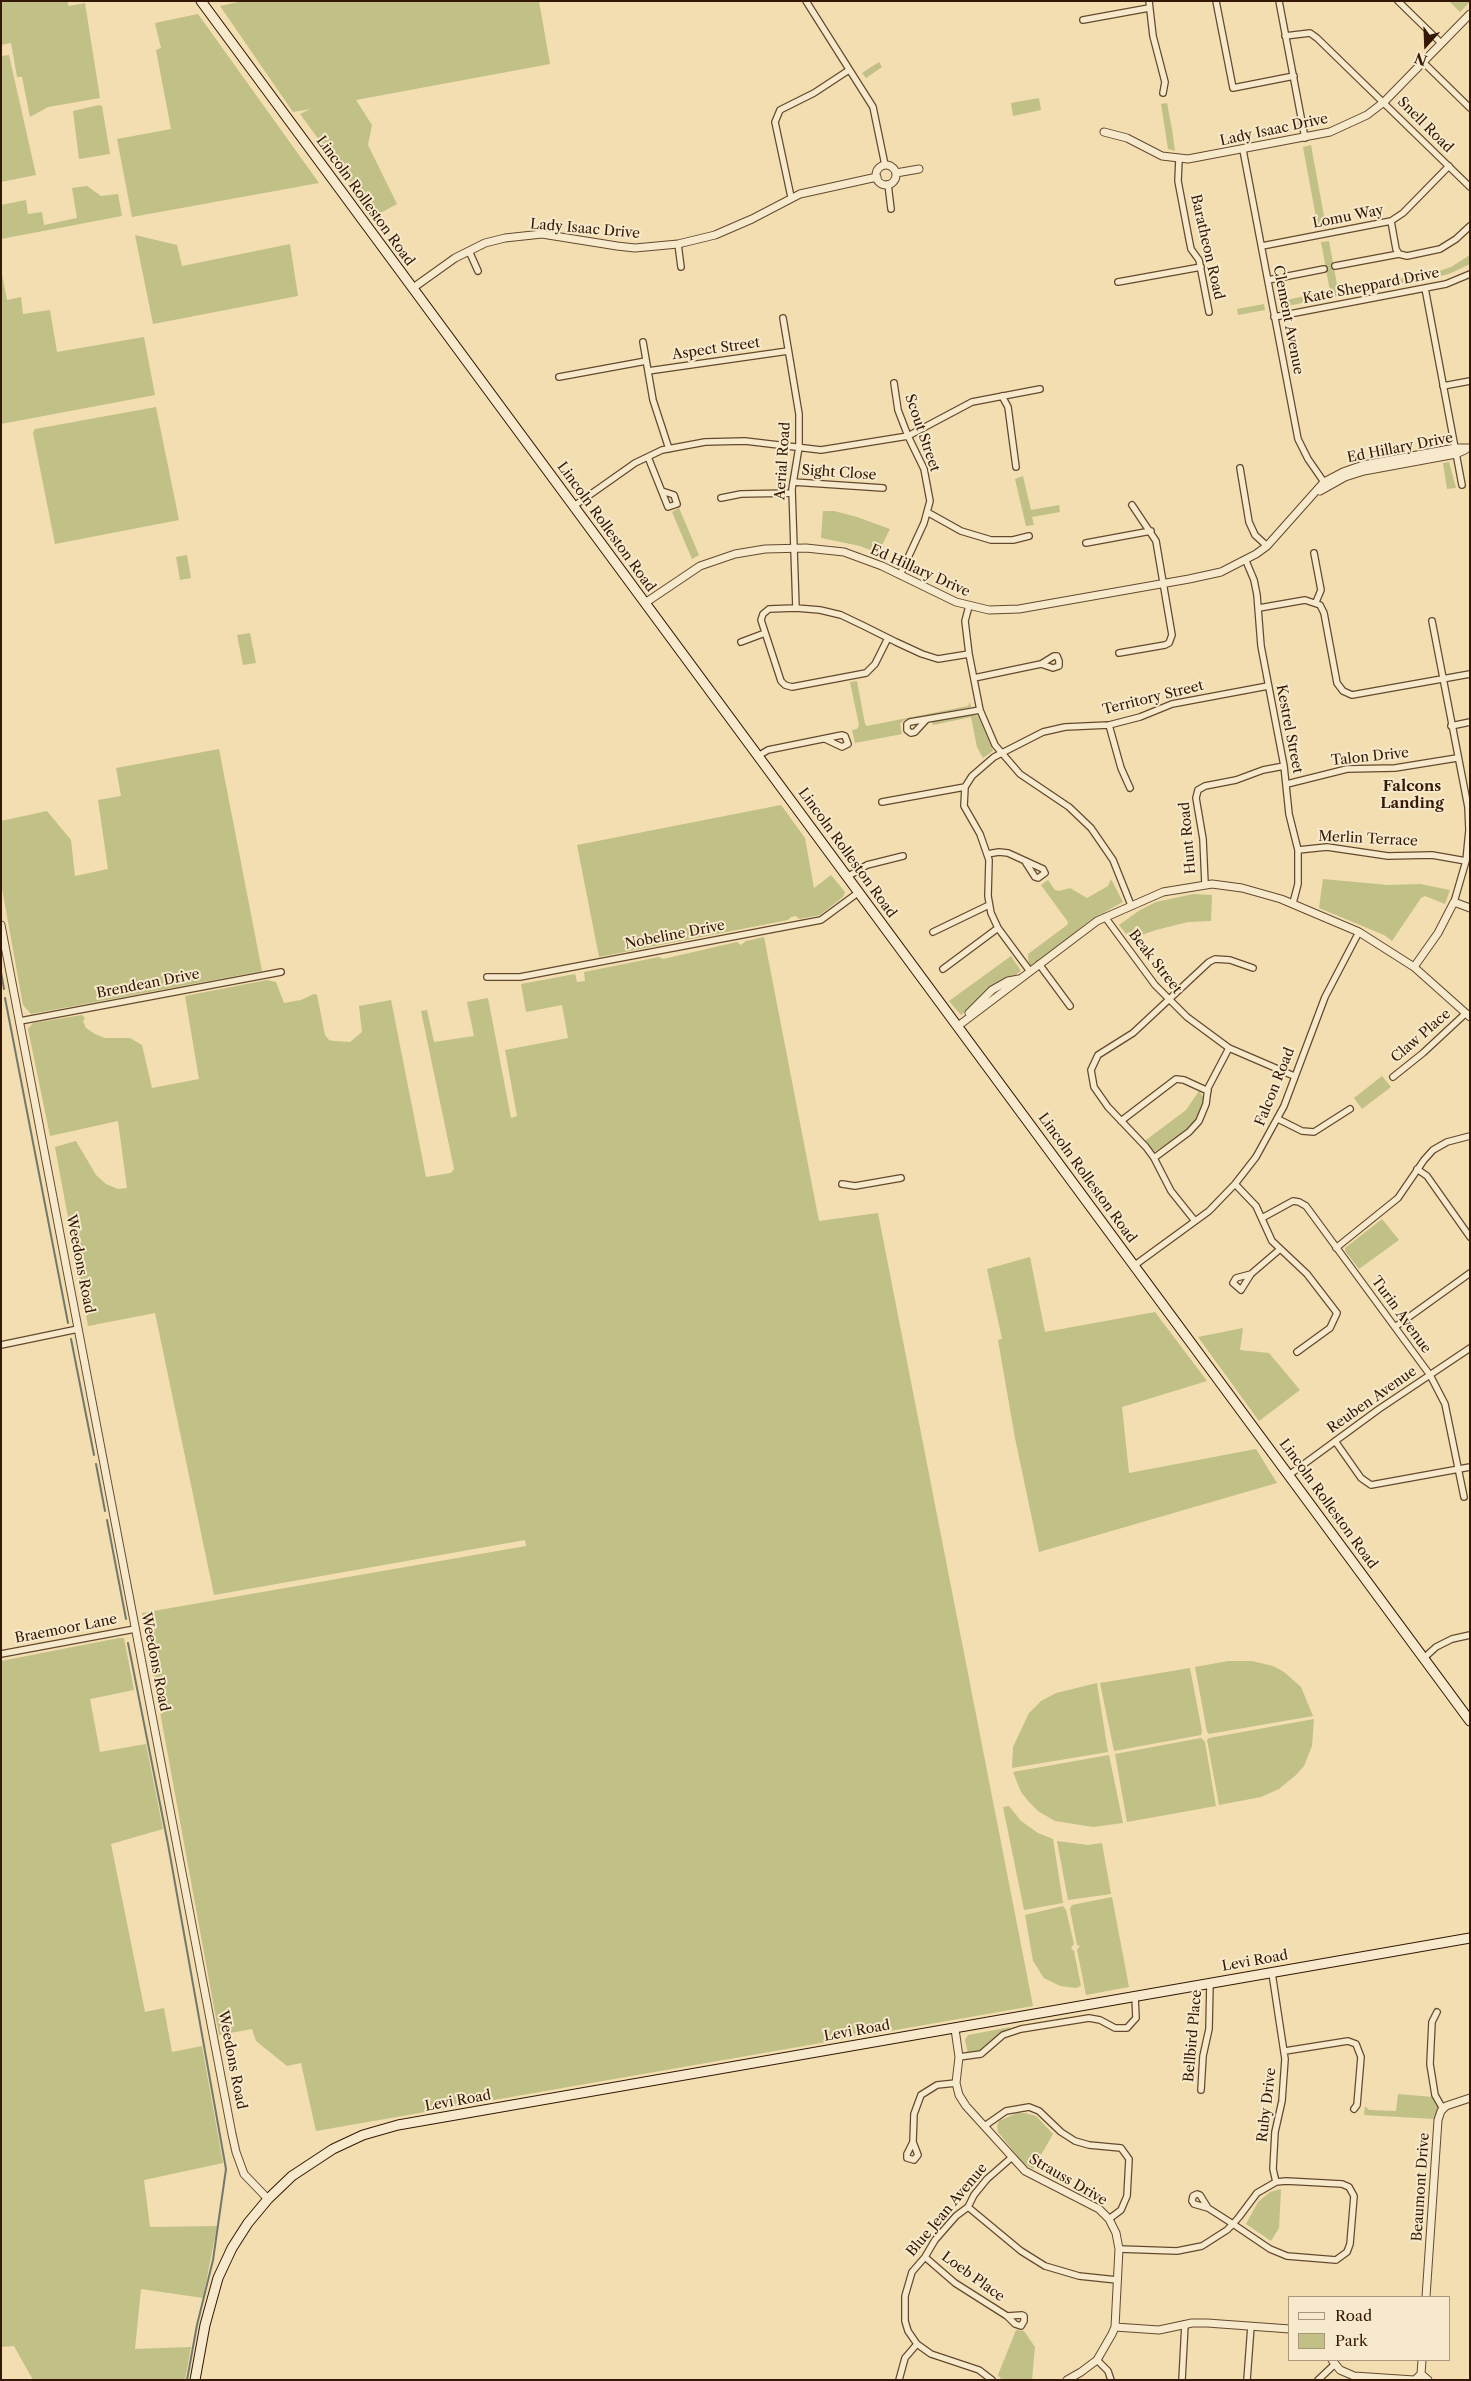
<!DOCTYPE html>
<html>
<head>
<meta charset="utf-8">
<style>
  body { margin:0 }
  #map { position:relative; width:1471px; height:2381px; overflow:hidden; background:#f2deb0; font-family:"Libre Caslon Text",serif }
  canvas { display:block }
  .frame { position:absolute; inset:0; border:2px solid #341704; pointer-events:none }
  .legend { position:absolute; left:1288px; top:2296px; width:162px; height:65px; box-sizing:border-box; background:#f7eacc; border:1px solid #a9967c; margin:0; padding:6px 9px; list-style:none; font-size:15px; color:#341704 }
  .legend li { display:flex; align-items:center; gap:10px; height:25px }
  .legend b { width:25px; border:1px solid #a9967c }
  .north { position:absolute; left:1401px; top:20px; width:50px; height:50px; -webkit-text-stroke:4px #f7eacc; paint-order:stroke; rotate:200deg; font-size:14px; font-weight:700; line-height:20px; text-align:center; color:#341704 }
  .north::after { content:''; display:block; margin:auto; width:18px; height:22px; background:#341704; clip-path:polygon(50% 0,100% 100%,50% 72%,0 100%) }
</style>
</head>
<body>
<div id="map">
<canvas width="1471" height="2381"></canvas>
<div class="frame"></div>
<ul class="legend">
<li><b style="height:6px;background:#f7eacc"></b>Road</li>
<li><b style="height:14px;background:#c0c087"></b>Park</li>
</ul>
<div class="north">N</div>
</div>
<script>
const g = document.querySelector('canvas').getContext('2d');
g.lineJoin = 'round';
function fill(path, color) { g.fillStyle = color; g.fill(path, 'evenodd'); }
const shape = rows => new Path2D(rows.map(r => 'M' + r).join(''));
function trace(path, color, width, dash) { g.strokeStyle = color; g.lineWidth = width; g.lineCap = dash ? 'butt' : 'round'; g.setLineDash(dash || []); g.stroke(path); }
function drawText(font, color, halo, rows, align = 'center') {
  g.font = font + ' "Libre Caslon Text",serif'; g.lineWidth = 4; g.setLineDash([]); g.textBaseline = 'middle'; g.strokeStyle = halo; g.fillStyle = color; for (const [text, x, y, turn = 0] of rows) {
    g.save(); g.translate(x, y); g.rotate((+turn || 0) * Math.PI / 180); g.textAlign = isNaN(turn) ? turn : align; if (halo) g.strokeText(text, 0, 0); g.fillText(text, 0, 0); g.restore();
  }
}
fill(shape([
  [1,1,67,1,69,6,85,3,100,98,48,107,30,117,22,77,17,77,11,43,1,45],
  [243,1,539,1,550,64,356,100,372,125,368,145,397,204,375,216,300,114,310,109,293,112,220,6],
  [1449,1,1470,1,1470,2,1460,12],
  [198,14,319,183,132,217,117,139,171,129,156,50,161,48,155,23],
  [9,55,36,175,1,182,1,56],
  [879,62,882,67,866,78,862,73],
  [1039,98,1041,110,1013,116,1011,103],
  [1167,103,1172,129,1175,151,1168,149,1161,104],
  [99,105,102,106,110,154,79,159,73,111],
  [1311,145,1326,227,1318,228,1303,147],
  [87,186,101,196,118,194,122,216,1,239,1,205,26,200,28,214,42,212,44,225,77,218,72,188],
  [135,235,177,245,182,266,290,244,298,296,153,324],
  [1329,241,1338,290,1436,272,1451,267,1470,255,1470,264,1449,274,1436,277,1287,306,1281,305,1281,301,1330,291,1321,242],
  [1,269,7,300,21,297,23,314,50,310,57,352,144,337,155,395,1,424],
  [1264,304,1265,310,1238,315,1237,309],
  [156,407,179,520,55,544,33,433,35,429],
  [1449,462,1456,488,1447,489,1443,463],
  [1023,476,1031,510,1059,505,1060,512,1032,517,1034,525,1026,526,1015,479],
  [679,508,699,555,692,559,672,512],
  [823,511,834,511,857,517,890,529,878,553,860,546,821,538],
  [187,555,191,578,180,580,176,557],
  [250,633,256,663,243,665,237,635],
  [857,681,865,724,867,726,968,706,970,702,971,707,904,720,900,724,902,734,855,743,852,730,857,729,859,725,850,682],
  [971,714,978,716,993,751,983,758,977,747,971,717,933,725,932,722],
  [219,749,262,971,31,1014,23,1005,1,883,1,821,47,811,71,840,75,876,108,869,98,800,121,796,116,768],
  [781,805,805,838,814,888,831,875,845,892,843,897,820,915,799,919,796,916,791,917,788,920,599,957,577,845],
  [1111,879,1123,902,1090,920,1029,970,1028,954,1067,925,1068,922,1041,885,1048,880,1055,890,1059,891,1070,888,1087,898,1108,886],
  [1323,879,1388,885,1420,884,1450,890,1445,904,1425,896,1421,898,1392,941,1384,935,1319,908],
  [1193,894,1212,895,1211,921,1188,922,1156,930,1130,939,1119,925,1140,910,1156,902],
  [764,937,819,1221,878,1213,1033,2006,316,2131,301,2063,287,2066,256,2041,252,2029,219,2035,142,1613,526,1546,525,1540,214,1595,155,1313,88,1326,55,1147,76,1141,96,1175,106,1184,118,1189,127,1188,118,1121,50,1136,28,1029,33,1023,82,1015,85,1018,83,1021,86,1028,95,1034,105,1038,130,1038,142,1045,152,1088,199,1079,185,996,267,980,276,982,284,1003,301,1000,314,994,317,995,325,1035,329,1040,334,1041,350,1042,362,1032,359,1006,391,1000,426,1177,451,1173,454,1169,421,1011,427,1010,434,1042,474,1036,467,1002,488,998,511,1118,517,1116,505,1050,568,1038,562,1005,526,1012,521,984,575,974,577,982,585,981,584,972,659,957,663,959,737,942,741,945,746,941],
  [1011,956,1021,971,961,1015,949,1001],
  [1382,1076,1391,1087,1362,1109,1354,1098],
  [1199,1091,1204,1098,1197,1118,1188,1130,1151,1154,1142,1143,1186,1110],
  [1382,1219,1399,1240,1359,1269,1345,1251,1345,1248],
  [1030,1257,1045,1332,1155,1312,1207,1381,1122,1407,1129,1473,1256,1449,1277,1483,1039,1552,1015,1438,998,1340,1002,1339,987,1269],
  [1243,1328,1240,1350,1269,1353,1300,1390,1259,1421,1198,1337],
  [119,1638,124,1638,134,1690,90,1699,100,1752,146,1744,163,1829,111,1844,145,2012,164,2008,172,2052,202,2046,223,2163,144,2180,150,2227,217,2226,203,2298,141,2289,135,2349,191,2347,185,2380,33,2380,14,2346,1,2347,1,1661],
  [1228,1661,1252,1661,1273,1666,1284,1672,1301,1687,1313,1716,1209,1734,1207,1732,1195,1667],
  [1190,1668,1202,1731,1201,1735,1114,1751,1100,1683],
  [1097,1683,1108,1752,1012,1768,1013,1747,1029,1713,1041,1701,1056,1693],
  [1314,1719,1312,1746,1304,1766,1296,1775,1279,1789,1261,1797,1219,1805,1207,1740,1209,1738],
  [1201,1738,1205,1742,1216,1806,1127,1822,1115,1754],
  [1109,1755,1123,1823,1093,1827,1055,1821,1038,1811,1029,1802,1021,1792,1013,1772],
  [1009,1806,1021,1821,1038,1833,1053,1839,1063,1903,1024,1910,1003,1807],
  [1057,1841,1088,1845,1102,1843,1111,1894,1068,1900],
  [1112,1897,1129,1987,1086,1995,1077,1950,1080,1946,1077,1945,1070,1909,1072,1905],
  [1063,1906,1066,1910,1074,1944,1071,1948,1074,1951,1081,1986,1076,1988,1060,1986,1044,1978,1040,1972,1033,1961,1025,1915],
  [1011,2027,1000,2034,984,2049,968,2054,965,2040,968,2035],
  [1398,2094,1432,2097,1438,2108,1434,2119,1364,2115,1365,2106,1369,2110,1396,2111],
  [1017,2113,1025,2113,1036,2116,1053,2134,1033,2169,1023,2163,998,2132,997,2126,999,2121],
  [1281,2189,1279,2228,1271,2241,1246,2224,1258,2202,1270,2192],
  [1016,2330,1024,2331,1035,2347,1032,2380,1002,2380,998,2375]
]), '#c0c087');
trace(shape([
  [1,972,4,989],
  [5,998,68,1323],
  [71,1339,94,1455],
  [96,1464,105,1511],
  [107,1520,126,1619],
  [128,1643,168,1844,226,2169,213,2260,197,2325,187,2380]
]), '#72796c', 2);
const minor = shape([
  [806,1,873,107,885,165],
  [1149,1,1153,36,1165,82,1163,93],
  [1216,1,1233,88,1294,76],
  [1279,1,1305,138],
  [1398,1,1441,43],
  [1083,20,1149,8],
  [1285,36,1310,33,1317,38,1470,187],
  [1423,62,1470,108],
  [1243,150,1298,439,1308,459,1326,485],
  [1179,159,1178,181,1189,239,1191,249,1199,260,1209,312],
  [888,184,891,209],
  [791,197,775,122,780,110,814,93,849,70],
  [1391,221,1396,249,1399,254,1407,256,1440,249,1456,239,1470,226],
  [678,244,681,267],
  [1262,246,1391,221,1403,213,1449,166],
  [469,251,478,271],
  [1335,266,1399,254],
  [1268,280,1324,269],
  [1118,282,1201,267],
  [1425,288,1462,485],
  [1274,317,1446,284,1470,274],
  [783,318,799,414,799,447,792,489,796,608],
  [643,342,653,400,669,449],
  [648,371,788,351],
  [559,377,646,361],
  [894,383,898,410,908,436,924,469,930,501,924,523,900,575],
  [1443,386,1470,381],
  [1002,396,1008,407,1016,467],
  [648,457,668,507,677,504,674,495,662,491],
  [1240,468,1249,522,1255,535,1267,546],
  [793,482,883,488],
  [721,498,741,494,792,493],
  [574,506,635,463,662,450,705,442,745,441,821,450,908,436,972,402,1040,389],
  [927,512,961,531,991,540,1013,540,1029,536],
  [1086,543,1151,531],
  [1314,553,1321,590,1316,602],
  [1246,561,1254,580,1257,595,1261,646,1284,766,1289,814,1298,850,1298,884,1293,903],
  [969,606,965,621,969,654,980,710,995,745,1020,774,1069,807,1091,828,1113,860,1131,905],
  [1259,608,1305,600,1320,605,1324,613,1337,683,1343,691,1352,695,1470,674],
  [1432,621,1468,807,1469,830,1466,861,1454,902],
  [888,638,875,664,866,673,792,687,785,685,781,681,761,620,763,614,769,609,796,608,820,610,841,615,864,626,896,642,922,654,938,659,969,654],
  [741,642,765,633],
  [1119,653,1165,645,1169,643,1172,635,1156,541,1132,505],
  [974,678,1041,664,1054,656,1057,656,1059,661,1059,666,1053,668,1041,664],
  [926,720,915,732,911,733,907,730,907,724,910,722,980,710],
  [1109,725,1121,768,1130,788],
  [1451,726,1470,722],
  [758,756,768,750,842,735,845,736,848,744,842,747,825,739],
  [1287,784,1347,769,1395,768,1457,758],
  [882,802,965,787],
  [1298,850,1327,847,1388,856,1432,855,1466,861],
  [987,854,999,852,1008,853,1043,869,1045,873,1038,878,1035,877,1026,863],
  [847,877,867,865,903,856],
  [1205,884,1203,839,1196,798,1198,790,1205,786,1236,780,1263,770,1284,766],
  [1105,917,1155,985,1187,1017,1229,1048,1294,1076],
  [933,932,989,905],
  [1039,964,1070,1006],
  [943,969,998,928],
  [1029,970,998,928,991,913,988,896,989,860,980,834,964,806,965,787,972,776,994,757,1043,732,1065,727,1109,725,1140,717,1172,704,1268,686],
  [487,977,520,977,821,920,859,892],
  [20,1021,281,972],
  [1393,1077,1423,1053,1466,1013],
  [1278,1119,1302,1131,1314,1132,1350,1109],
  [1121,1121,1176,1079,1184,1080,1208,1091],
  [1154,1158,1189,1132,1199,1121,1206,1104,1208,1088,1229,1048],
  [1417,1169,1427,1176,1470,1237],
  [842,1184,855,1186,901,1178],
  [1235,1184,1256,1206,1272,1241,1307,1274,1337,1313,1330,1328,1297,1352],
  [1262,1218,1293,1201,1299,1202,1306,1206,1430,1375,1445,1404,1464,1497],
  [1195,1221,1171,1191,1154,1158,1146,1147,1108,1107,1094,1087,1091,1070,1098,1055,1133,1033,1209,962,1215,959,1230,960,1253,968],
  [1336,1248,1398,1198,1424,1160,1433,1150,1447,1142,1470,1136],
  [1135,1265,1209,1211,1235,1184,1256,1157,1284,1106,1325,997,1359,932],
  [1251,1274,1236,1278,1233,1283,1241,1290,1251,1274,1279,1250],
  [1395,1327,1470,1273],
  [1,1345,78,1329],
  [1335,1441,1361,1478,1371,1485,1470,1467],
  [1289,1475,1379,1409,1470,1348],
  [1,1654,135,1629],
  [1424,1658,1436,1647,1452,1639,1470,1635],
  [1272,1973,1285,2059,1282,2101,1275,2132,1273,2169,1276,2182],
  [1437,2012,1432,2022,1430,2064,1435,2095,1443,2109],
  [1285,2051,1348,2041,1356,2044,1361,2057,1357,2105,1354,2109],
  [959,2057,981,2054,1003,2035,1021,2029,1089,2018,1100,2020,1115,2028,1127,2028,1136,2018,1135,1997],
  [1201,2090,1203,2056,1209,2029,1210,1983],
  [986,2125,1006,2111,1029,2107,1039,2111,1061,2132,1075,2141,1089,2145,1121,2148,1129,2159,1127,2196,1121,2210,1109,2219],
  [913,2142,918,2155,914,2160,907,2158,907,2154,913,2142,914,2114,921,2095,937,2085,956,2083],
  [968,2207,1021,2251,1045,2266,1079,2276,1117,2280],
  [1119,2249,1177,2251,1202,2246,1227,2230,1233,2224,1239,2217,1257,2193,1276,2182,1286,2181,1342,2184,1349,2187,1354,2196,1350,2244,1347,2252,1336,2260,1287,2256,1270,2249,1233,2224,1208,2208,1194,2204,1192,2201,1193,2196,1197,2194,1200,2195,1208,2208],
  [925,2257,955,2283,1007,2316,1015,2324,1021,2326,1024,2321,1024,2316,1022,2315,1007,2316],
  [1097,2360,1108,2371,1111,2380],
  [899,2380,905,2358,917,2344],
  [992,2380,979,2370,931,2354,917,2344,908,2331,905,2321,905,2296,912,2272,925,2257,935,2240,956,2216,968,2207,974,2195,987,2179,1011,2158],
  [1182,2380,1185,2324],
  [1247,2380,1251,2326],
  [1318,2380,1335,2364]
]);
const tertiary = shape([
  [1104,132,1127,138,1162,156,1188,159,1330,132,1367,115,1384,102,1470,14],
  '876 175a10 10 0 1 1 20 0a10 10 0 1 1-20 0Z',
  [896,173,919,169],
  [413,288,455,258,485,243,505,238,542,234,617,246,635,248,678,244,715,235,752,219,800,194,877,177],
  [1320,491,1345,477,1364,471,1456,454,1465,450],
  [645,603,700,566,735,554,765,549,806,548,844,552,882,566,956,602,989,610,1019,609,1189,579,1221,572,1256,554,1267,546,1324,482,1343,472,1363,465,1455,448,1469,448],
  [1,925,232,2134,236,2152,244,2174,268,2199],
  [1414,967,1438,933,1454,902,1470,908],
  [969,1013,992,990,1008,981,1019,979],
  [958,1026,1097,921,1163,892,1212,884,1242,888,1281,899,1359,932,1414,967,1470,1017],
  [955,2029,959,2057,956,2083,959,2095,966,2106,1025,2171,1099,2209,1109,2219,1116,2233,1119,2249,1115,2327,1112,2334,1097,2360,1081,2372,1067,2380],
  [1426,2297,1438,2120,1441,2111,1446,2106,1470,2098],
  [1115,2327,1159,2330,1192,2323,1207,2323,1290,2329],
  [1332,2360,1340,2370,1354,2376,1414,2380],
  [1421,2374,1422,2360],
  [1415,2380,1421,2374,1428,2380]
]);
const secondary = shape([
  [201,1,1470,1721],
  [195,2380,205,2325,218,2278,232,2248,248,2223,268,2199,292,2176,333,2149,363,2135,398,2125,1470,1938]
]);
trace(minor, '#64492f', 8);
trace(tertiary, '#64492f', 9);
trace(secondary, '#341704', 11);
trace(minor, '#f7eacc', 5.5);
trace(tertiary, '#f7eacc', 7);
trace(secondary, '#f7eacc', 9);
drawText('14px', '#341704', '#f7eacc', [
  ["Snell Road",1425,125,45],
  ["Lady Isaac Drive",1274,130,-12],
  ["Lincoln Rolleston Road",365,201,54],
  ["Lomu Way",1348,217,-11],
  ["Lady Isaac Drive",585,229,5],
  ["Baratheon Road",1207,247,77],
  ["Kate Sheppard Drive",1371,286,-11],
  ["Clement Avenue",1288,320,79],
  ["Aspect Street",716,349,-8],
  ["Scout Street",922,433,71],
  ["Ed Hillary Drive",1400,448,-11],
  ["Aerial Road",783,461,-86],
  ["Sight Close",839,473,4],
  ["Lincoln Rolleston Road",606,527,54],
  ["Ed Hillary Drive",920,571,24],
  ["Territory Street",1153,698,-14],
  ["Kestrel Street",1289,729,79],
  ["Talon Drive",1370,757,-6],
  ["Hunt Road",1188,838,-95],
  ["Merlin Terrace",1368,839,3],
  ["Lincoln Rolleston Road",847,853,54],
  ["Nobeline Drive",675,935,-11],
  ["Beak Street",1155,962,52],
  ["Brendean Drive",148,984,-11],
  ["Claw Place",1421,1036,-41],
  ["Falcon Road",1275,1087,-68],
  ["Lincoln Rolleston Road",1087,1178,54],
  ["Weedons Road",80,1264,79],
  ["Turin Avenue",1401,1315,54],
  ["Reuben Avenue",1372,1400,-35],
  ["Lincoln Rolleston Road",1328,1504,54],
  ["Braemoor Lane",66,1629,-11],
  ["Weedons Road",155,1662,79],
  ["Levi Road",1255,1961,-10],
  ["Levi Road",857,2031,-10],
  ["Bellbird Place",1193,2036,-85],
  ["Weedons Road",232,2060,79],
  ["Levi Road",458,2101,-10],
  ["Ruby Drive",1267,2105,-83],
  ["Strauss Drive",1068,2180,30],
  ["Beaumont Drive",1421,2187,-86],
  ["Blue Jean Avenue",947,2210,-50],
  ["Loeb Place",973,2277,36]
]);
drawText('bold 15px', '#341704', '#f7eacc', [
  ["Falcons",1412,787],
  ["Landing",1412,804]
]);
</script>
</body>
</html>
